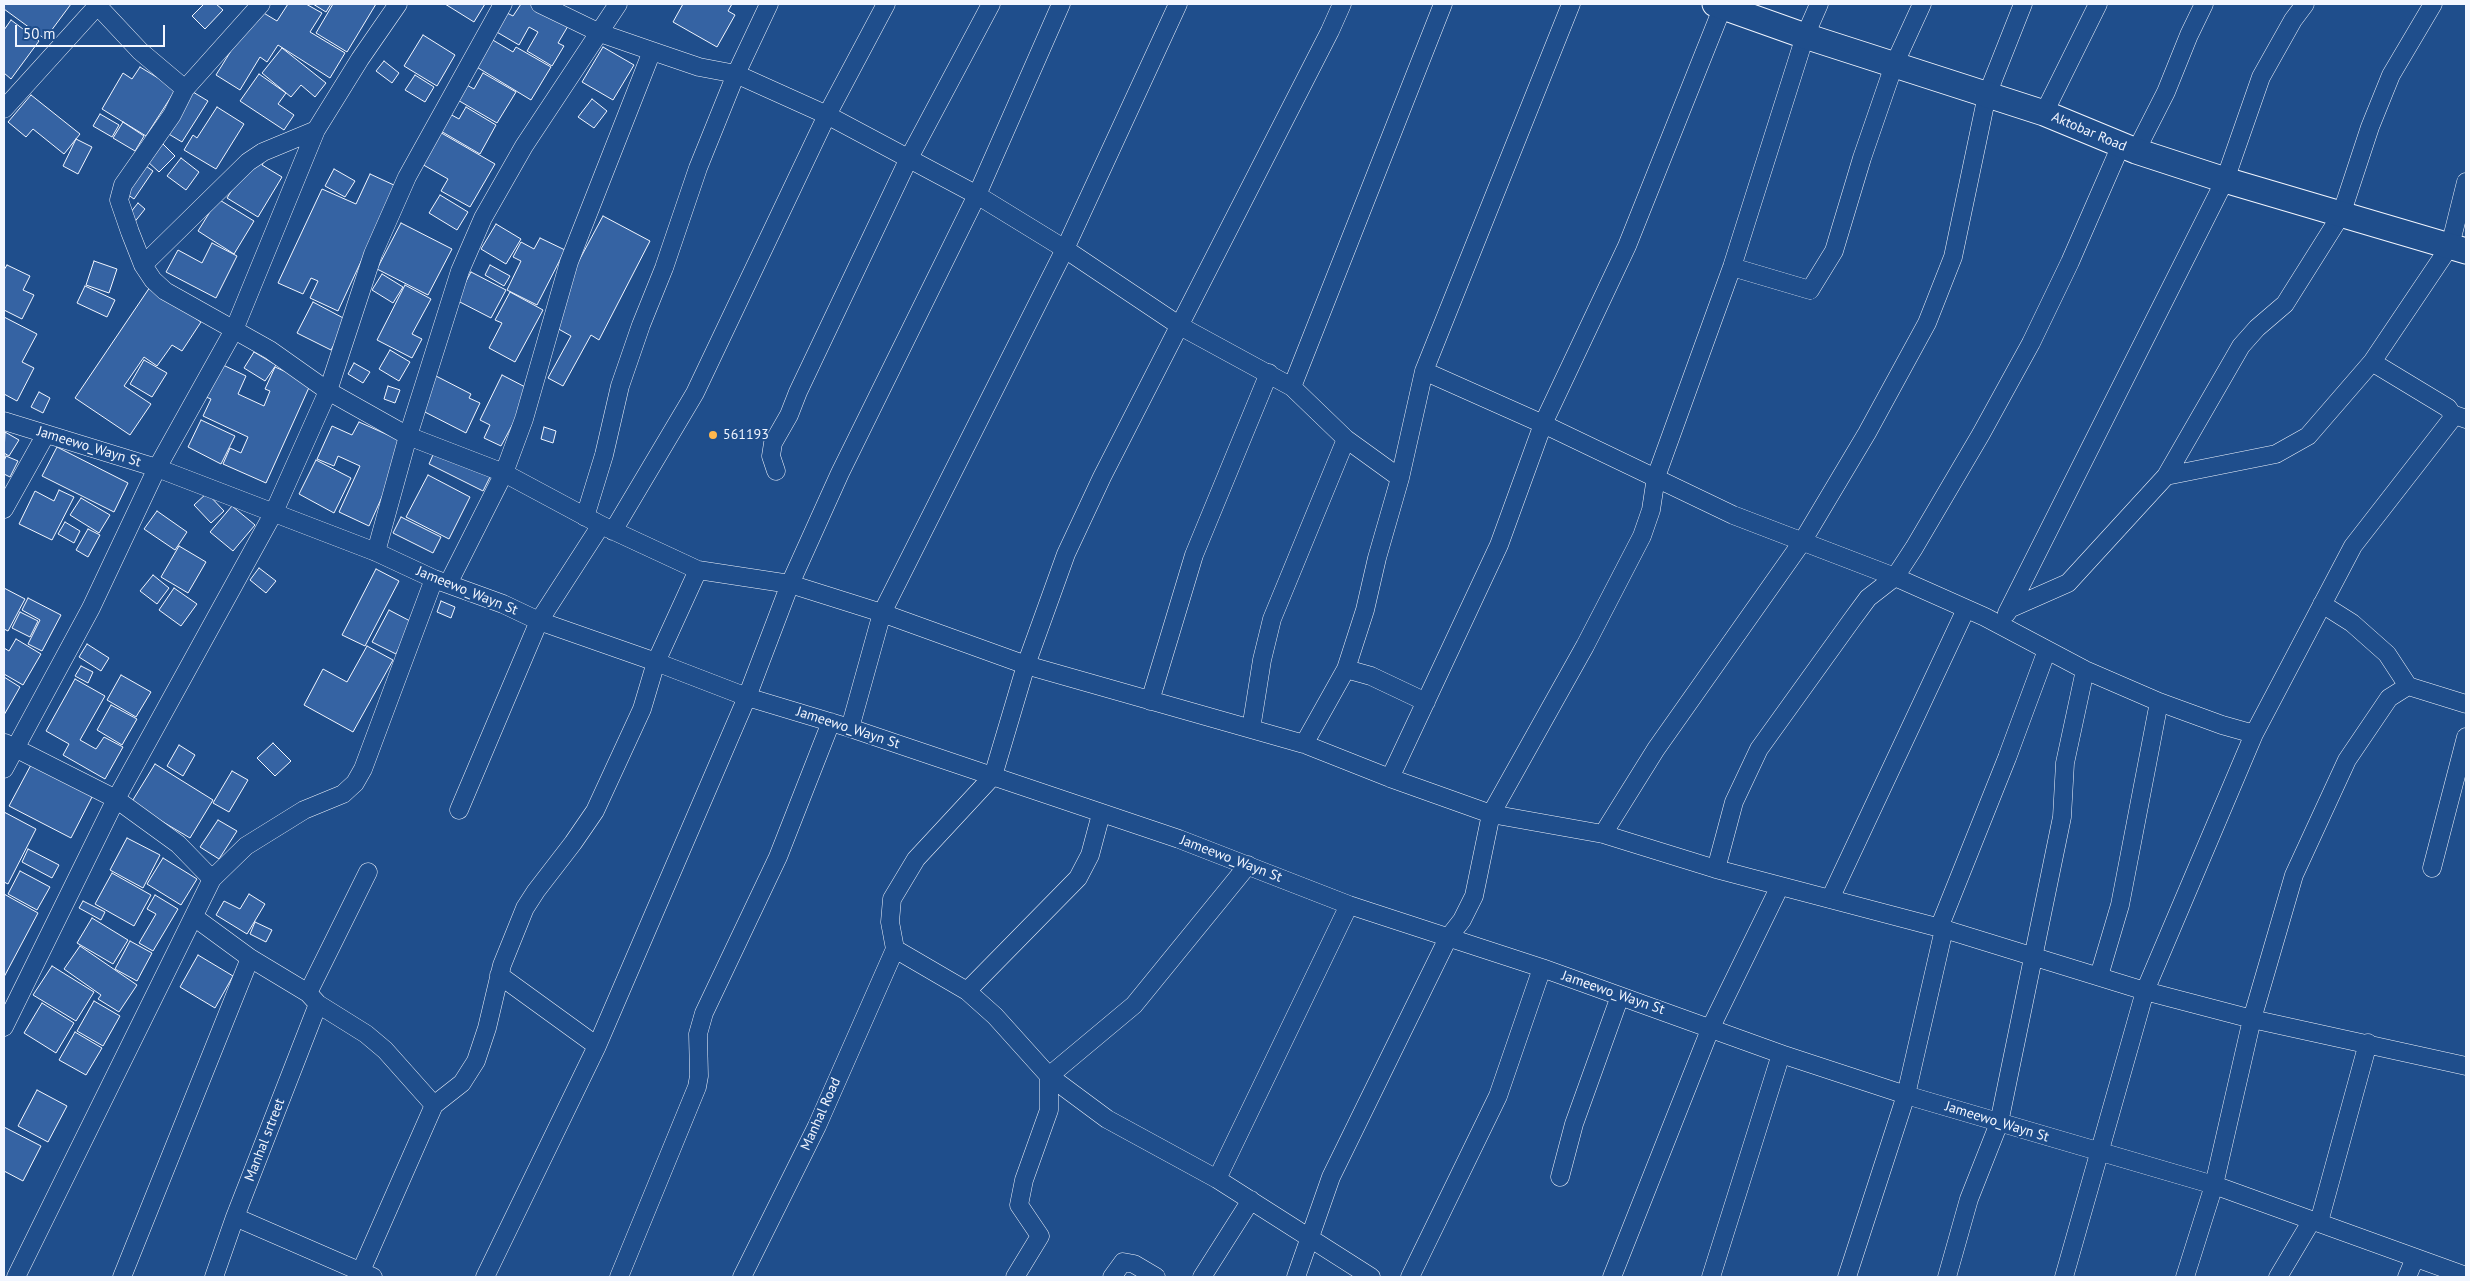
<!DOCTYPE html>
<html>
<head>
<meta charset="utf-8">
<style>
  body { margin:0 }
  #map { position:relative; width:2470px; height:1281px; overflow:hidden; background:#1f4e8c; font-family:"PT Sans",sans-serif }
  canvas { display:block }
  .frame { position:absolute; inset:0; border:5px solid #f2f6ff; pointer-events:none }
  .scale { position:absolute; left:15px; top:25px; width:150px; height:22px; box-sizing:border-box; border:2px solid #f2f6ff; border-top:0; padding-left:6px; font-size:15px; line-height:18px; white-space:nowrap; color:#f2f6ff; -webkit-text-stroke:4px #1f4e8c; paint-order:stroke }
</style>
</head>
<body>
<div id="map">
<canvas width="2470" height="1281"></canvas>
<div class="frame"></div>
<div class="scale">50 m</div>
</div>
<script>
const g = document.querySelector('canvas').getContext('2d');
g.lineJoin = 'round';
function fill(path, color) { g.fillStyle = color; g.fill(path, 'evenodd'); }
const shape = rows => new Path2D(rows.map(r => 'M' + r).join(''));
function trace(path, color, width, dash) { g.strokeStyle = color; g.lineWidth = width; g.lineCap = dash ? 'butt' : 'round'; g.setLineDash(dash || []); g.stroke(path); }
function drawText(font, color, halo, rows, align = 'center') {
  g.font = font + ' "PT Sans",sans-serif'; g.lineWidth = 4; g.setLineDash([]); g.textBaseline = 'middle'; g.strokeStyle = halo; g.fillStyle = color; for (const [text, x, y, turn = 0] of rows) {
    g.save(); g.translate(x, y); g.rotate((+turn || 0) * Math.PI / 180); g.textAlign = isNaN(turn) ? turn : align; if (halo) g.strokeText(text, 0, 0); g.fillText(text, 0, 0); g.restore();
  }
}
const building = shape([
  [4,4,71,4,45,39,4,9,4,4],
  [204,4,216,4,223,10,205,29,192,16,204,4],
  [288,4,306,4,322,13,310,32,345,53,330,78,278,45,267,62,260,57,240,90,216,75,257,9,277,21,288,4],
  [313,4,331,4,326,12,313,4],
  [333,4,376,4,347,52,316,33,333,4],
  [445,4,485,4,474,22,445,4],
  [521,4,530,4,568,26,558,43,564,46,552,66,527,51,538,32,529,27,519,45,495,31,507,13,513,16,521,4],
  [683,4,732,4,728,11,735,15,717,47,673,22,683,4],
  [11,20,39,41,11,79,4,73,4,30,11,20],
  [423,35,455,55,437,86,404,66,423,35],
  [491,39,513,52,516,47,551,67,531,100,475,66,491,39],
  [603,47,634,65,613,100,582,82,603,47],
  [282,48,326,83,315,97,301,85,291,97,262,73,282,48],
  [384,61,399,73,392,83,376,71,384,61],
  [140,67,176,89,146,136,102,109,123,73,132,79,140,67],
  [483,73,516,92,497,123,456,99,465,84,474,89,483,73],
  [259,74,286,93,278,104,294,115,284,130,240,101,259,74],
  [415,75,434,87,425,102,405,90,415,75],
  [193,92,208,101,182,142,167,133,193,92],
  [31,95,80,134,64,154,33,129,26,137,8,122,31,95],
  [592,99,607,111,594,128,578,117,592,99],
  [217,107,244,124,216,169,184,150,193,135,197,138,217,107],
  [466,107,496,125,480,154,439,130,448,113,459,119,466,107],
  [100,114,119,125,112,137,93,126,100,114],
  [123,122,144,136,135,151,113,138,123,122],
  [438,131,495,164,470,207,441,191,448,179,420,163,438,131],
  [76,139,92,147,78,174,63,166,76,139],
  [163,144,175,156,159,172,147,161,163,144],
  [257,149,268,155,262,165,282,177,258,217,227,198,257,149],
  [181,158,199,172,186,190,167,176,181,158],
  [143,164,153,171,134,199,124,192,143,164],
  [334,169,355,181,345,197,325,186,334,169],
  [370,174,396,186,338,311,310,298,318,281,311,278,303,294,278,283,322,189,356,204,370,174],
  [440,195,468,212,457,230,429,213,440,195],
  [218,199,254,221,234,254,198,231,218,199],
  [138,203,145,209,133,224,126,218,138,203],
  [603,216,650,241,599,340,591,335,563,386,548,378,571,336,546,322,603,216],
  [401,223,452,249,428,295,377,269,401,223],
  [496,224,521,239,506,264,481,249,496,224],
  [540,238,565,250,537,305,507,290,521,261,513,257,521,242,534,249,540,238],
  [212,243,237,256,216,298,166,272,178,250,202,263,212,243],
  [94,261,117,269,109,293,86,285,94,261],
  [7,265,30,276,23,290,34,295,22,319,4,310,4,270,7,265],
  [490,265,510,276,504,286,485,275,490,265],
  [471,272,506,290,491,318,456,300,471,272],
  [382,274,403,287,393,303,372,290,382,274],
  [405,285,431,299,412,334,422,339,412,358,377,340,405,285],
  [85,286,115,300,107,317,77,303,85,286],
  [150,287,201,322,182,351,172,345,157,366,144,357,124,386,151,404,130,435,75,398,150,287],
  [510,292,543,310,515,362,489,348,502,323,495,320,510,292],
  [313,302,347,320,331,350,297,333,313,302],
  [4,317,37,334,22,362,34,368,17,401,4,394,4,317],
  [390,350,410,362,399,381,379,369,390,350],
  [254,352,276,365,265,381,244,368,254,352],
  [144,360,167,373,152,397,130,384,144,360],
  [354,363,370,372,363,383,348,374,354,363],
  [221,364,246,376,238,394,264,406,270,391,265,389,275,367,311,383,266,483,223,464,230,448,241,453,248,437,203,416,211,399,206,397,221,364],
  [502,375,531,390,501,446,484,438,490,425,480,420,502,375],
  [436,376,471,394,469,398,480,403,466,433,419,409,436,376],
  [388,386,400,390,395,403,384,399,388,386],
  [39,392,50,398,43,413,31,407,39,392],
  [201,420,235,436,221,464,188,447,201,420],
  [359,422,406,443,369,526,339,512,360,466,338,456,334,466,317,459,332,426,352,435,359,422],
  [544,427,556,431,553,443,541,439,544,427],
  [5,432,19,440,9,456,4,453,5,432],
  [57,447,128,483,114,512,42,476,57,447],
  [436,448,491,475,483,491,429,464,436,448],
  [6,456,18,461,10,477,4,474,4,461,6,456],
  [316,460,351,478,334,513,299,494,316,460],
  [428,475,470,497,449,539,406,517,428,475],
  [59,490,74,497,52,540,19,524,35,491,54,501,59,490],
  [207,493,224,511,211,523,194,505,207,493],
  [81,498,110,515,99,533,70,515,81,498],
  [232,506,255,525,233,551,210,532,232,506],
  [157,511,187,532,175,550,144,529,157,511],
  [401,517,441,537,433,553,393,533,401,517],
  [65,522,80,531,74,543,58,534,65,522],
  [88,529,100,535,88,557,76,550,88,529],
  [179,546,206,562,188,593,161,577,179,546],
  [259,568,276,581,266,593,250,580,259,568],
  [376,569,399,581,365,646,342,635,376,569],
  [153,575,169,588,157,604,140,591,153,575],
  [4,588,25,599,8,631,4,629,4,588],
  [174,588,197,604,181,626,159,610,174,588],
  [28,598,61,615,42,651,28,644,40,620,22,610,28,598],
  [441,601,455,607,451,618,437,612,441,601],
  [389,610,412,622,396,654,372,642,389,610],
  [20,612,38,621,30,637,12,628,20,612],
  [16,639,41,654,23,685,4,674,4,648,9,651,16,639],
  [87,644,109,658,101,671,79,657,87,644],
  [367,646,393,660,353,732,304,705,323,669,347,682,367,646],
  [81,666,93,672,88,683,75,676,81,666],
  [121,675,151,692,136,717,107,700,121,675],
  [4,677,20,687,4,715,4,677],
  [75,679,105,696,80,740,96,749,104,737,123,747,105,779,63,755,69,744,46,731,75,679],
  [111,705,137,719,122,745,97,730,111,705],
  [273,743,291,761,275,776,257,758,273,743],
  [179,745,195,755,183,776,167,766,179,745],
  [32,763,93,795,71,838,9,806,32,763],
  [155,764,213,800,190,838,131,803,155,764],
  [232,771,248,780,229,812,213,803,232,771],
  [4,812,36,829,8,884,4,882,4,812],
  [218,820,237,831,219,859,200,847,218,820],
  [127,838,160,855,143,888,110,870,127,838],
  [28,849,59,865,52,878,22,862,28,849],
  [163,858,197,879,181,905,147,884,163,858],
  [20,871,50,887,37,910,8,894,20,871],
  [112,873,151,895,134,926,95,904,112,873],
  [4,894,38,913,4,977,4,894],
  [249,894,265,904,247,934,216,915,224,901,240,909,249,894],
  [155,895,178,909,153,951,139,943,156,914,147,909,155,895],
  [83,901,105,912,101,920,79,908,83,901],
  [92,918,128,940,113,964,77,943,92,918],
  [255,922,272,930,266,942,250,934,255,922],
  [130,941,152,953,137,981,115,969,130,941],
  [80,946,137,985,119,1012,98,999,101,995,64,969,80,946],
  [198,955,233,976,215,1008,180,987,198,955],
  [52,966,94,992,76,1021,33,995,52,966],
  [94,1001,120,1016,103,1046,77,1031,94,1001],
  [42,1003,74,1023,56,1053,24,1033,42,1003],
  [75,1032,102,1048,86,1075,59,1060,75,1032],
  [37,1090,67,1106,48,1142,18,1126,37,1090],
  [4,1127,41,1146,23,1181,4,1171,4,1127]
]);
fill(building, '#3563a3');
trace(building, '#f2f6ff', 1);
const street = shape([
  [96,4,140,51,185,89],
  [261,4,185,89,172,115,123,185,119,200,130,232,143,265,153,280,165,291,270,350,328,391,408,436,504,473,601,525,698,570,790,584,882,613,1026,665,1304,744,1390,778,1491,814,1603,834,1716,869,1944,929,2145,991,2252,1019,2466,1066],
  [540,4,600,33,652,51,699,67,736,74,827,115,977,195,1065,249,1180,326,1292,387,1346,439,1400,478],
  [1342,4,1330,31,1102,477,1066,554,1026,665,993,776,916,859,892,899,890,922,895,949,967,991,995,1016,1049,1076,1107,1119,1217,1179,1371,1277],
  [4,109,99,4],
  [2044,113,2098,4],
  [2136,151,2166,92,2189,35,2204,4],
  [143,265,248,162,263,152,316,130],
  [1732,267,1810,290,1834,251,1862,158,1894,65,1922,4],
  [2372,362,2448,408,2452,414,2466,419],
  [1424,371,1543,424,1733,515,1895,577,1985,617,2085,670,2159,702,2222,725,2254,734],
  [1292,387,1443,4],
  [4,421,157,468,376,552,434,579,503,604,539,621,656,662,747,697,850,728,1179,839,1349,905,1542,968,1781,1054,1906,1095,2214,1185,2466,1276],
  [776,471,771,456,773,443,789,415,798,392,909,158,991,4],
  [2166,476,2276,454,2308,436,2372,362,2450,246,2466,182],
  [4,509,46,434],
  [585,517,604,455,620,386,641,325,664,268,698,168,736,74,769,4],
  [613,531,695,393,827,115,886,4],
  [376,552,408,436,460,271,483,218,524,146,618,4],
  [448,584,504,473,524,419,569,262,652,51],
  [2322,604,2352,623,2387,654,2408,686],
  [2009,609,2068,583,2166,476,2241,346,2257,328,2285,304,2341,215,2370,127,2391,75,2433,4],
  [2007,613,2225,180,2261,77,2293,20,2305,4],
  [1346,669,1371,676,1426,702],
  [1150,701,1194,555,1269,373],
  [850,728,882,613,1065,249,1178,4],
  [1251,729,1262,660,1272,619,1346,439],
  [5,743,116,799,178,844,212,879],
  [1304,744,1346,669,1365,610,1377,558,1400,478,1424,371,1571,4],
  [4,769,91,608,157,468,234,330,316,130,360,59,398,4],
  [1390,778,1499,545,1543,424,1627,246,1723,6],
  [459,810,539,621,601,525],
  [1603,834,1656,749,1802,542,1867,433,1927,323,1953,257,1987,95,2023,4],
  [2432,868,2466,737],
  [1716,869,1734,802,1759,749,1851,621,1868,598,1895,577,1914,548,1981,434,2031,343,2070,262,2121,145],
  [1830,899,1966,609],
  [194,917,250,958,308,993,318,1004,366,1034,385,1050,434,1105,361,1271],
  [1939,928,2007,758,2047,650],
  [499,975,597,1046],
  [2099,976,2120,905,2159,702],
  [967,991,1078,878,1090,855,1101,814],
  [308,993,368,872],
  [4,1027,116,799,274,512,328,391,373,254,407,177,503,4],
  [434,1105,462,1083,476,1061,487,1028,502,965,525,908,536,891,573,843,595,811,642,709,656,662,698,570],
  [1560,1177,1574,1124,1620,996],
  [1217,1179,1349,905],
  [235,1217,373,1277],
  [2319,1222,2368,1043],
  [16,1277,212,879,246,846,304,810,343,794,355,783,363,769,434,579],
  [122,1277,250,958],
  [214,1277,235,1217,318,1004],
  [485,1277,597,1046,747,697,790,584,840,473,977,195,1061,4],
  [619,1277,697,1087,699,1076,698,1034,704,1013,778,857,831,722],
  [742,1277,817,1126,895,949],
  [1015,1277,1040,1236,1019,1205,1024,1180,1049,1110,1049,1076,1134,1005,1248,865],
  [1112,1277,1123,1262,1134,1264,1156,1277],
  [1202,1277,1251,1200],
  [1296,1277,1331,1177,1448,938,1462,920,1474,896,1491,814,1585,646,1642,536,1651,510,1656,477,1732,267,1805,36,1819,4],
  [1410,1277,1498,1096,1542,968],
  [1612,1277,1711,1027,1780,886],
  [1711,1277,1781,1054],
  [1847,1277,1906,1095,1944,929],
  [1947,1277,1969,1199,1999,1123,2062,817,2065,763,2085,670],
  [2064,1277,2145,991,2254,734,2353,546,2451,420,2452,414],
  [2185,1277,2214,1185,2252,1019,2294,875,2347,760,2389,698,2408,686,2466,704],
  [2278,1277,2312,1220],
  [2407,1277,2415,1258]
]);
const secondary = shape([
  [1715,4,1805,36,2044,113,2136,151,2225,180,2466,251]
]);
trace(street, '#f2f6ff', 19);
trace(secondary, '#f2f6ff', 27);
trace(street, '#1f4e8c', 18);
trace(secondary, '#1f4e8c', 25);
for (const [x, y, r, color] of [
  [713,435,5,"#ffb74d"]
]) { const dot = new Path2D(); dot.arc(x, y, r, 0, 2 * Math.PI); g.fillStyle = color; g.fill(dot); trace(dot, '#1f4e8c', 2); }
drawText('14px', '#f2f6ff', '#1f4e8c', [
  ["Aktobar Road",2089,132,23],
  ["Jameewo_Wayn St",89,447,17],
  ["Jameewo_Wayn St",467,591,22],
  ["Jameewo_Wayn St",848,728,18],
  ["Jameewo_Wayn St",1231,859,21],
  ["Jameewo_Wayn St",1613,993,19],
  ["Manhal Road",821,1114,-66],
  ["Jameewo_Wayn St",1997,1122,17],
  ["Manhal srtreet",265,1140,-69]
]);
drawText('14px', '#f2f6ff', '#1f4e8c', [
  ["561193",723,435]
], 'left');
</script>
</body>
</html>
